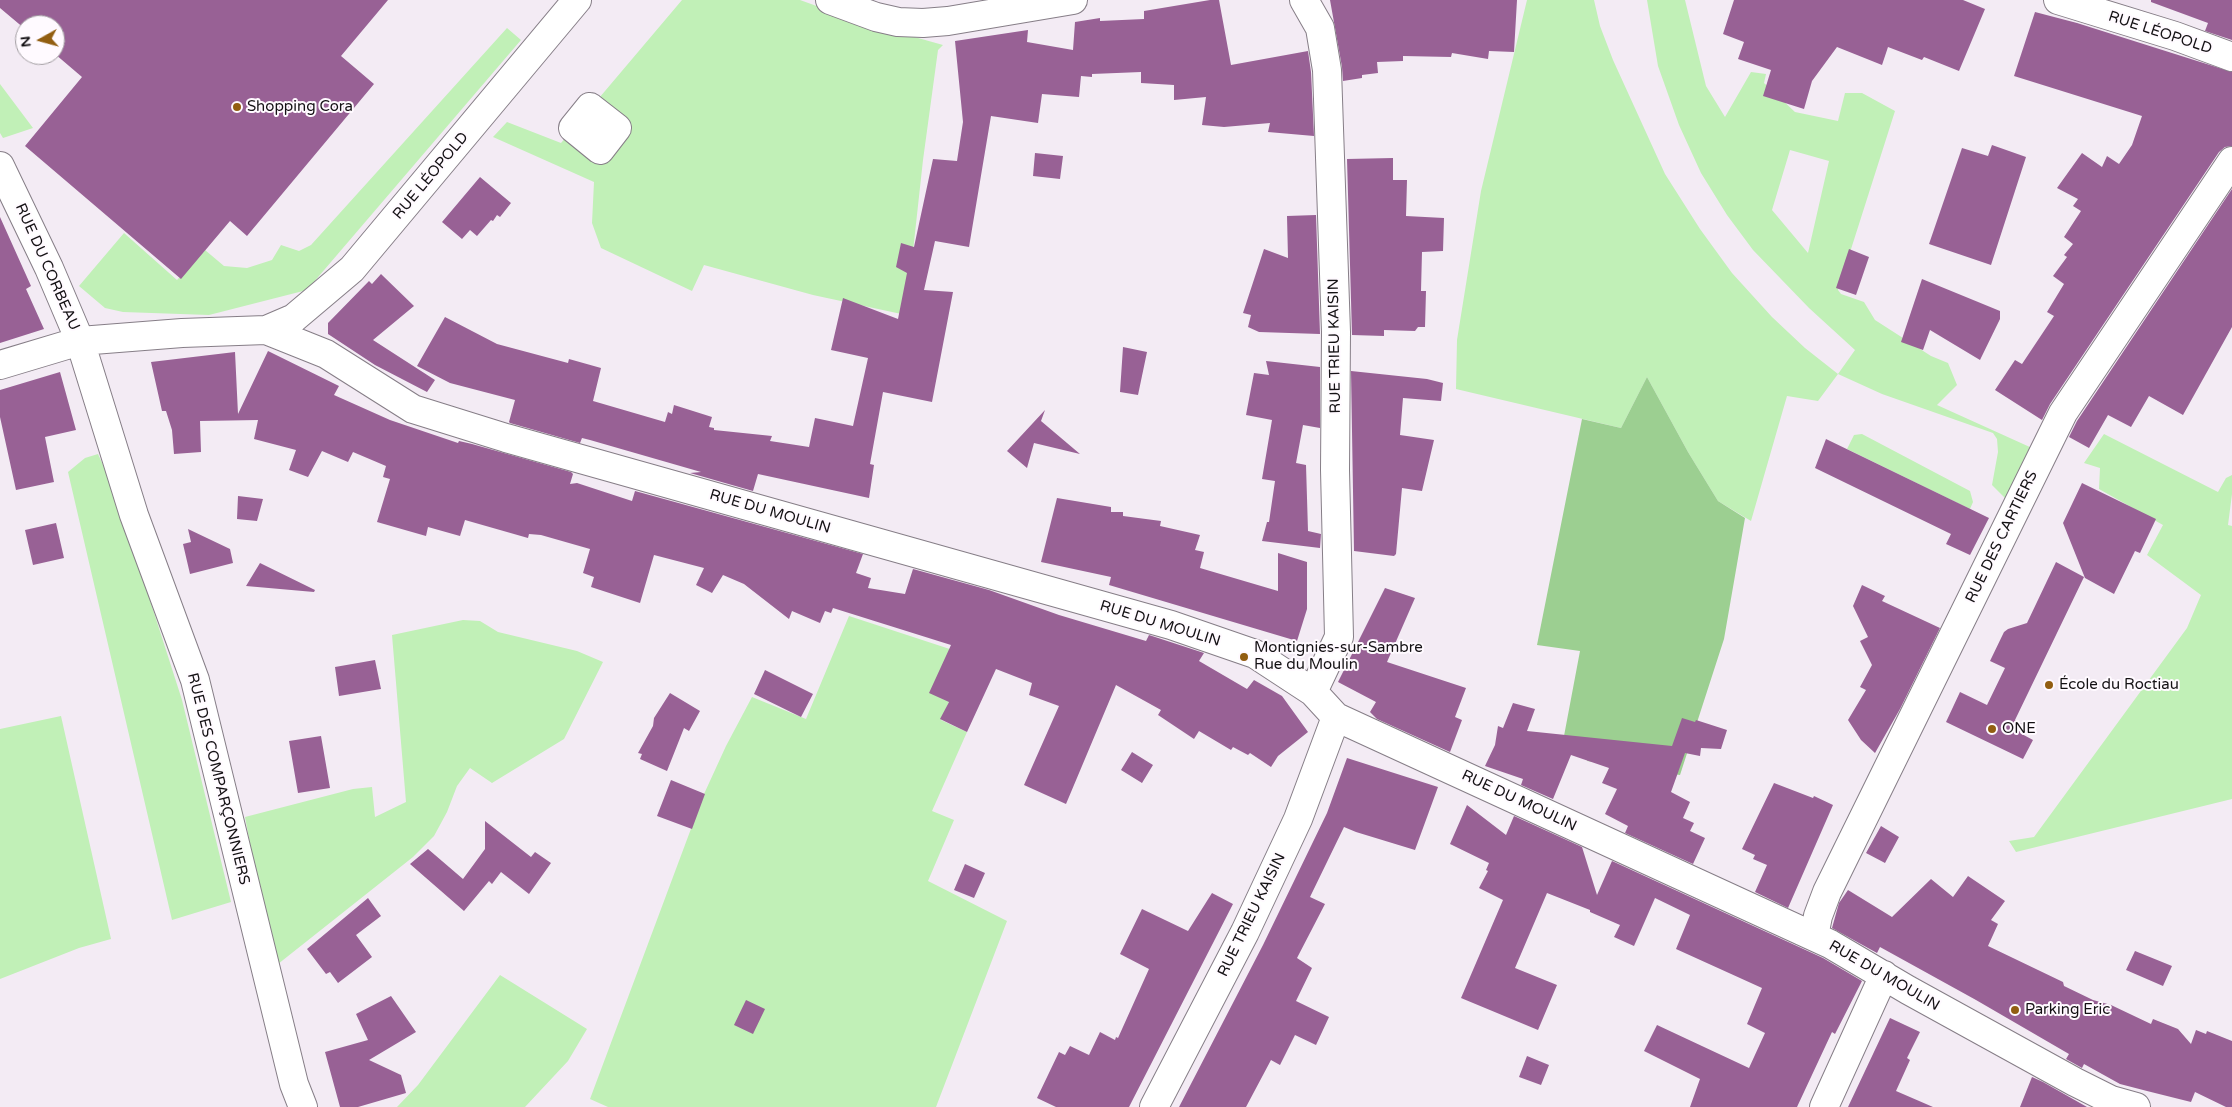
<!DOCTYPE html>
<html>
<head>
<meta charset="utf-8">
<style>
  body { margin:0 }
  #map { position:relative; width:2232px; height:1107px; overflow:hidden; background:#f3ebf4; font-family:"Varela Round",sans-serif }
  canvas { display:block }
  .north { position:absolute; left:15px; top:15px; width:50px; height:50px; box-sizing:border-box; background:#fffaff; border:1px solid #a19da1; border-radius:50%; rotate:263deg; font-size:14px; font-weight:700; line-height:20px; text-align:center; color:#141114 }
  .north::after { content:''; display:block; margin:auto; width:18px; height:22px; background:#925e11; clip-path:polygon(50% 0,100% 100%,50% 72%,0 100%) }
</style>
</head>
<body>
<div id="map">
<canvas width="2232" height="1107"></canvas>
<div class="north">N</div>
</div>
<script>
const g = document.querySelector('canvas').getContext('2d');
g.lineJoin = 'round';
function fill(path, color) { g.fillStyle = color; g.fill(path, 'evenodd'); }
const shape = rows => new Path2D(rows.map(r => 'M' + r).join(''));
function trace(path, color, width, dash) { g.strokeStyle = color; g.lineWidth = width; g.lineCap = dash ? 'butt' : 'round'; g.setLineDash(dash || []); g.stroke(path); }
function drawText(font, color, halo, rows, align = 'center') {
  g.font = font + ' "Varela Round",sans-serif'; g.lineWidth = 4; g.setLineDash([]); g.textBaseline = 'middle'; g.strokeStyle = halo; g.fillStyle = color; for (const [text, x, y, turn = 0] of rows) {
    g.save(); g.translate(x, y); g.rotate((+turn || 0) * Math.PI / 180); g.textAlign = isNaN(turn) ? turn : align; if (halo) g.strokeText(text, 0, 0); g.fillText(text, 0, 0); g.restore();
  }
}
fill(shape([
  [682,0,800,0,861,22,943,45,938,50,923,160,906,315,813,295,704,265,692,291,601,248,592,223,594,182,493,137,507,122,561,143],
  [1527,0,1594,0,1600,26,1613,60,1665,174,1700,229,1732,273,1772,317,1805,348,1838,374,1855,350,1809,308,1753,250,1727,215,1701,173,1679,125,1658,66,1647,0,1685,0,1706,86,1725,117,1751,72,1766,74,1764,83,1795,112,1838,121,1845,93,1862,93,1895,111,1838,290,1841,294,1864,302,1875,320,1931,356,1948,363,1957,385,1937,405,2032,448,2005,498,1992,485,1998,452,1997,439,1993,433,1882,394,1838,374,1818,401,1787,396,1751,521,1718,501,1688,452,1647,377,1621,428,1456,389,1457,340,1481,191],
  [1790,150,1829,161,1808,253,1772,210],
  [507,28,521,40,307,290,209,315,123,312,105,308,79,286,124,233,177,280,205,250,224,266,247,268,272,260,281,245,299,251,311,245],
  [0,84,33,128,3,138,0,133],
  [1862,434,1970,491,1973,502,1970,509,1847,449,1854,435],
  [2104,434,2218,492,2226,478,2232,475,2232,494,2228,525,2232,526,2232,799,2016,852,2009,841,2034,837,2187,628,2201,595,2147,555,2163,525,2099,489,2100,468,2084,463],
  [98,454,115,491,182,700,231,902,172,920,68,472,85,458],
  [849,616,965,654,961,674,941,720,967,732,932,811,954,820,928,881,1007,921,936,1107,608,1107,590,1099,704,794,726,746,752,697,806,719],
  [463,620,480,621,498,632,577,651,603,662,564,739,492,783,470,768,457,786,447,812,434,836,413,857,273,968,245,817,353,789,372,787,375,817,406,802,392,635],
  [61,716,111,939,79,948,0,979,0,729],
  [500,975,587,1029,568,1061,525,1107,397,1107,418,1085]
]), '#c1f0b7');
fill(shape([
  [1647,377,1688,452,1718,501,1745,518,1724,639,1680,775,1587,761,1595,739,1564,736,1580,651,1537,645,1582,419,1621,428]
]), '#9ccf91');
fill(shape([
  [0,0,388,0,341,56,374,84,247,236,230,221,181,279,25,146,82,77,55,54,55,25,25,25,25,29,0,8],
  [1210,0,1219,0,1231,65,1308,51,1311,72,1314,136,1268,132,1270,123,1224,127,1202,125,1206,97,1174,100,1174,85,1141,83,1141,72,1092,74,1092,77,1081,76,1079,97,1042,94,1038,123,991,116,969,247,935,241,924,290,953,292,932,402,883,392,870,464,874,465,869,498,758,474,753,491,690,473,701,472,590,440,582,438,580,443,510,423,509,422,515,400,450,383,417,366,445,317,497,344,568,363,569,359,601,368,593,401,665,422,668,412,672,414,674,405,712,417,709,427,714,428,714,430,772,436,770,441,809,447,815,418,853,426,868,358,831,350,843,298,898,319,907,273,896,267,901,243,914,247,933,159,957,161,963,122,955,41,1028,30,1027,42,1073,50,1075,22,1100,18,1100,21,1144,19,1144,11],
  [1330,0,1517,0,1514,52,1489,51,1488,59,1452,53,1451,57,1403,56,1403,61,1377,62,1378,73,1362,75,1362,78,1343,81,1342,67],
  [1734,0,1963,0,1985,9,1959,71,1924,57,1922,60,1888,47,1882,65,1837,47,1812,81,1804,109,1763,96,1771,70,1738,59,1744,42,1723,34],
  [2151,0,2232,0,2232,40,2205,31,2208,23,2151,2],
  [2035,12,2077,23,2232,72,2232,146,2225,147,2219,152,2050,404,2042,420,1995,390,2015,360,2022,364,2054,316,2047,312,2064,284,2053,276,2067,257,2064,255,2073,244,2064,237,2081,211,2073,206,2078,199,2057,188,2082,153,2102,167,2107,156,2119,164,2132,145,2142,116,2014,76],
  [1992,145,2026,157,1991,265,1929,244,1962,148,1988,156],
  [1035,153,1063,156,1060,179,1033,176],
  [1393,158,1393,180,1407,180,1406,216,1444,218,1443,251,1422,252,1421,291,1426,291,1425,327,1418,327,1415,331,1384,330,1384,336,1352,335,1347,159],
  [480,177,511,203,500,217,497,215,493,221,491,220,477,236,470,230,462,239,442,222],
  [2232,189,2232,327,2183,415,2149,396,2131,427,2108,415,2089,448,2069,437,2077,421],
  [1316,215,1320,334,1259,332,1248,327,1251,315,1243,313,1264,249,1288,258,1287,216],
  [0,217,31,286,26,289,44,329,0,343],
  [1849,249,1869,257,1856,295,1836,288],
  [381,274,414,306,373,340,435,380,427,392,375,365,328,334,328,323,369,281,372,284],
  [1922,279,2000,311,2000,319,1980,360,1930,330,1923,350,1901,342],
  [1123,347,1147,352,1138,395,1120,392],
  [268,351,339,386,334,395,390,420,458,443,459,441,472,444,571,472,573,474,570,484,577,483,632,501,635,491,863,554,856,573,871,578,868,588,905,594,913,569,989,590,1059,615,1146,641,1149,635,1204,653,1199,661,1247,689,1254,680,1282,696,1308,732,1278,756,1271,767,1250,753,1248,755,1233,747,1231,750,1199,731,1194,739,1158,715,1161,710,1116,685,1066,804,1024,785,1059,706,1029,695,1032,683,996,669,967,732,940,719,949,702,929,693,951,645,833,608,831,613,825,611,820,623,792,611,789,619,744,584,723,575,712,593,696,585,704,568,654,555,640,603,591,587,594,577,583,573,590,549,541,535,529,534,528,538,465,520,460,536,428,527,426,536,377,522,390,479,383,477,386,466,353,452,348,462,322,451,308,477,289,470,296,450,254,439,258,420,200,421,201,452,174,454,172,430,166,411,162,411,151,362,235,352,238,414],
  [1266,361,1320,367,1320,428,1303,425,1296,463,1306,465,1308,531,1321,534,1320,548,1262,541,1267,522,1269,522,1275,481,1262,479,1272,420,1246,415,1254,373,1269,375],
  [1351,371,1427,379,1443,383,1441,401,1403,398,1400,435,1434,440,1422,491,1402,488,1396,554,1394,556,1354,551],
  [60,372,76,430,45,437,54,482,16,490,0,417,0,390],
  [1045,410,1041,421,1080,454,1034,443,1027,468,1007,451],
  [1826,439,1989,518,1970,555,1946,544,1951,534,1815,468],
  [2082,483,2156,519,2140,553,2135,551,2114,594,2085,578,2063,523],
  [238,496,263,499,257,521,237,519],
  [1057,498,1111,507,1111,512,1123,512,1123,516,1161,521,1160,526,1200,535,1195,550,1204,552,1200,568,1278,591,1278,553,1307,562,1307,609,1297,641,1109,585,1111,577,1041,562],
  [56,523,64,558,33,565,25,530],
  [188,529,230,549,233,563,190,574,183,544,191,542],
  [2056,562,2084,577,2015,720,2024,725,2020,733,2033,740,2023,759,1946,722,1960,692,1987,705,2005,668,1990,661,2004,632,2008,629,2027,623],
  [260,563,315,590,314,592,246,586],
  [1862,585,1885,596,1882,601,1940,628,1900,709,1875,753,1861,740,1848,720,1866,690,1860,687,1872,665,1860,641,1868,637,1853,606],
  [1385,588,1415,598,1387,662,1466,688,1455,717,1462,720,1450,752,1377,719,1370,712,1376,702,1338,682],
  [375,660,381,689,339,696,335,667],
  [765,670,813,694,801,717,754,694],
  [670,693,700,711,689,731,684,728,667,771,640,759,642,754,638,753,653,726,654,718],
  [1513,703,1535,709,1527,731,1672,746,1682,718,1695,722,1696,720,1727,730,1721,749,1701,748,1700,756,1685,753,1671,792,1690,802,1683,818,1694,823,1690,831,1705,838,1693,864,1625,833,1628,826,1605,814,1617,789,1602,783,1609,768,1571,755,1553,799,1521,785,1523,779,1485,766,1495,745,1498,726,1503,728],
  [321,736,330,788,298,793,289,741],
  [1132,752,1153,765,1142,783,1121,770],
  [1347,758,1438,787,1415,850,1356,832,1344,827,1310,897,1325,904,1297,958,1312,968,1296,1001,1329,1017,1316,1045,1295,1035,1280,1065,1271,1060,1246,1107,1179,1107,1263,945,1327,813],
  [671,780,705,794,692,829,657,816],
  [1774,783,1813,798,1814,796,1833,805,1788,908,1755,892,1767,865,1753,859,1755,855,1742,849],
  [1467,805,1506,835,1514,816,1582,847,1597,895,1612,861,1823,958,1862,981,1835,1034,1832,1032,1797,1107,1690,1107,1700,1079,1644,1051,1657,1025,1749,1068,1765,1033,1747,1024,1762,988,1676,949,1690,915,1655,898,1634,946,1614,937,1620,925,1590,912,1590,910,1547,893,1515,968,1557,985,1538,1030,1461,998,1503,900,1479,888,1488,871,1486,870,1489,863,1450,844],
  [485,821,531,857,535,852,551,863,529,894,501,872,492,884,489,881,464,911,410,864,428,849,463,879,485,849],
  [1881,826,1899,837,1885,863,1866,853],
  [965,864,985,873,974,898,954,890],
  [1968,876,2005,901,1991,920,1998,924,1988,946,2063,982,2064,986,2093,1000,2111,1005,2151,1024,2153,1019,2178,1029,2191,1044,2196,1030,2206,1034,2207,1031,2232,1041,2232,1107,2226,1107,2195,1092,2191,1102,2147,1091,2120,1084,2084,1064,2082,1068,2066,1059,2069,1054,1976,1000,1880,947,1877,953,1832,928,1839,903,1848,890,1892,917,1931,879,1953,897],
  [1212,893,1233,904,1129,1107,1056,1107,1037,1098,1059,1052,1065,1055,1070,1046,1089,1055,1100,1032,1115,1040,1116,1037,1118,1038,1149,969,1120,954,1142,909,1188,931],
  [368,898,381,916,356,935,372,957,338,983,330,972,326,974,307,949],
  [2135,951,2172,966,2163,986,2126,970],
  [391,996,416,1032,369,1060,401,1075,406,1093,358,1107,340,1107,325,1052,368,1040,356,1014],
  [746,1000,765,1009,753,1034,734,1025],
  [1890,1018,1920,1032,1907,1058,1910,1060,1896,1091,1933,1107,1848,1107],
  [1527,1056,1549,1065,1541,1085,1519,1077],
  [2032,1077,2043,1082,2087,1107,2020,1107]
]), '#986195');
const minor = shape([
  [830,0,876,17,898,22,923,23,948,21,1073,0],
  [1304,0,1320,28,1327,70,1336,332,1335,470,1339,637,1313,692],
  [2058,0,2175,36,2232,57],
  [590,107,617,128,600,150,573,128,590,107],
  [0,166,49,268,80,341,134,515,195,680,294,1084,303,1107],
  [266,330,326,354,413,409,506,438,1171,625,1255,654,1313,692,1336,717,1830,944,1908,990,2075,1082,2111,1100,2136,1107],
  [0,365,80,341,182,333,266,330,294,318,352,269,577,0],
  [1814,936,1818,916,1827,892,2063,413,2232,161],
  [1154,1107,1245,932,1298,819,1336,717],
  [1824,1107,1884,975]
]);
trace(minor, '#867e87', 30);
trace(minor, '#fff', 28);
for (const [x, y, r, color] of [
  [237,107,5,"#925e11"],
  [1244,657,5,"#925e11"],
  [2049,685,5,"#925e11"],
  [1992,729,5,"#925e11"],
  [2015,1010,5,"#925e11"]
]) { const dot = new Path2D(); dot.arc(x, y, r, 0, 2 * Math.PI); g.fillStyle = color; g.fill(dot); trace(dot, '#fffaff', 2); }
drawText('15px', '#141114', '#fffaff', [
  ["RUE LÉOPOLD",2160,33,18],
  ["RUE LÉOPOLD",431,176,-50],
  ["RUE DU CORBEAU",47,267,66],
  ["RUE TRIEU KAISIN",1335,346,-91],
  ["RUE DU MOULIN",770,512,16],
  ["RUE DES CARTIERS",2002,537,-64],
  ["RUE DU MOULIN",1160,624,17],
  ["RUE DES COMPARÇONNIERS",218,779,76],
  ["RUE DU MOULIN",1519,801,25],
  ["RUE TRIEU KAISIN",1252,915,-64],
  ["RUE DU MOULIN",1884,976,30]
]);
drawText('15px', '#141114', '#fffaff', [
  ["Shopping Cora",247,107],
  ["Montignies-sur-Sambre",1254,648],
  ["Rue du Moulin",1254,665],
  ["École du Roctiau",2059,685],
  ["ONE",2002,729],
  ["Parking Eric",2025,1010]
], 'left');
</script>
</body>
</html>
